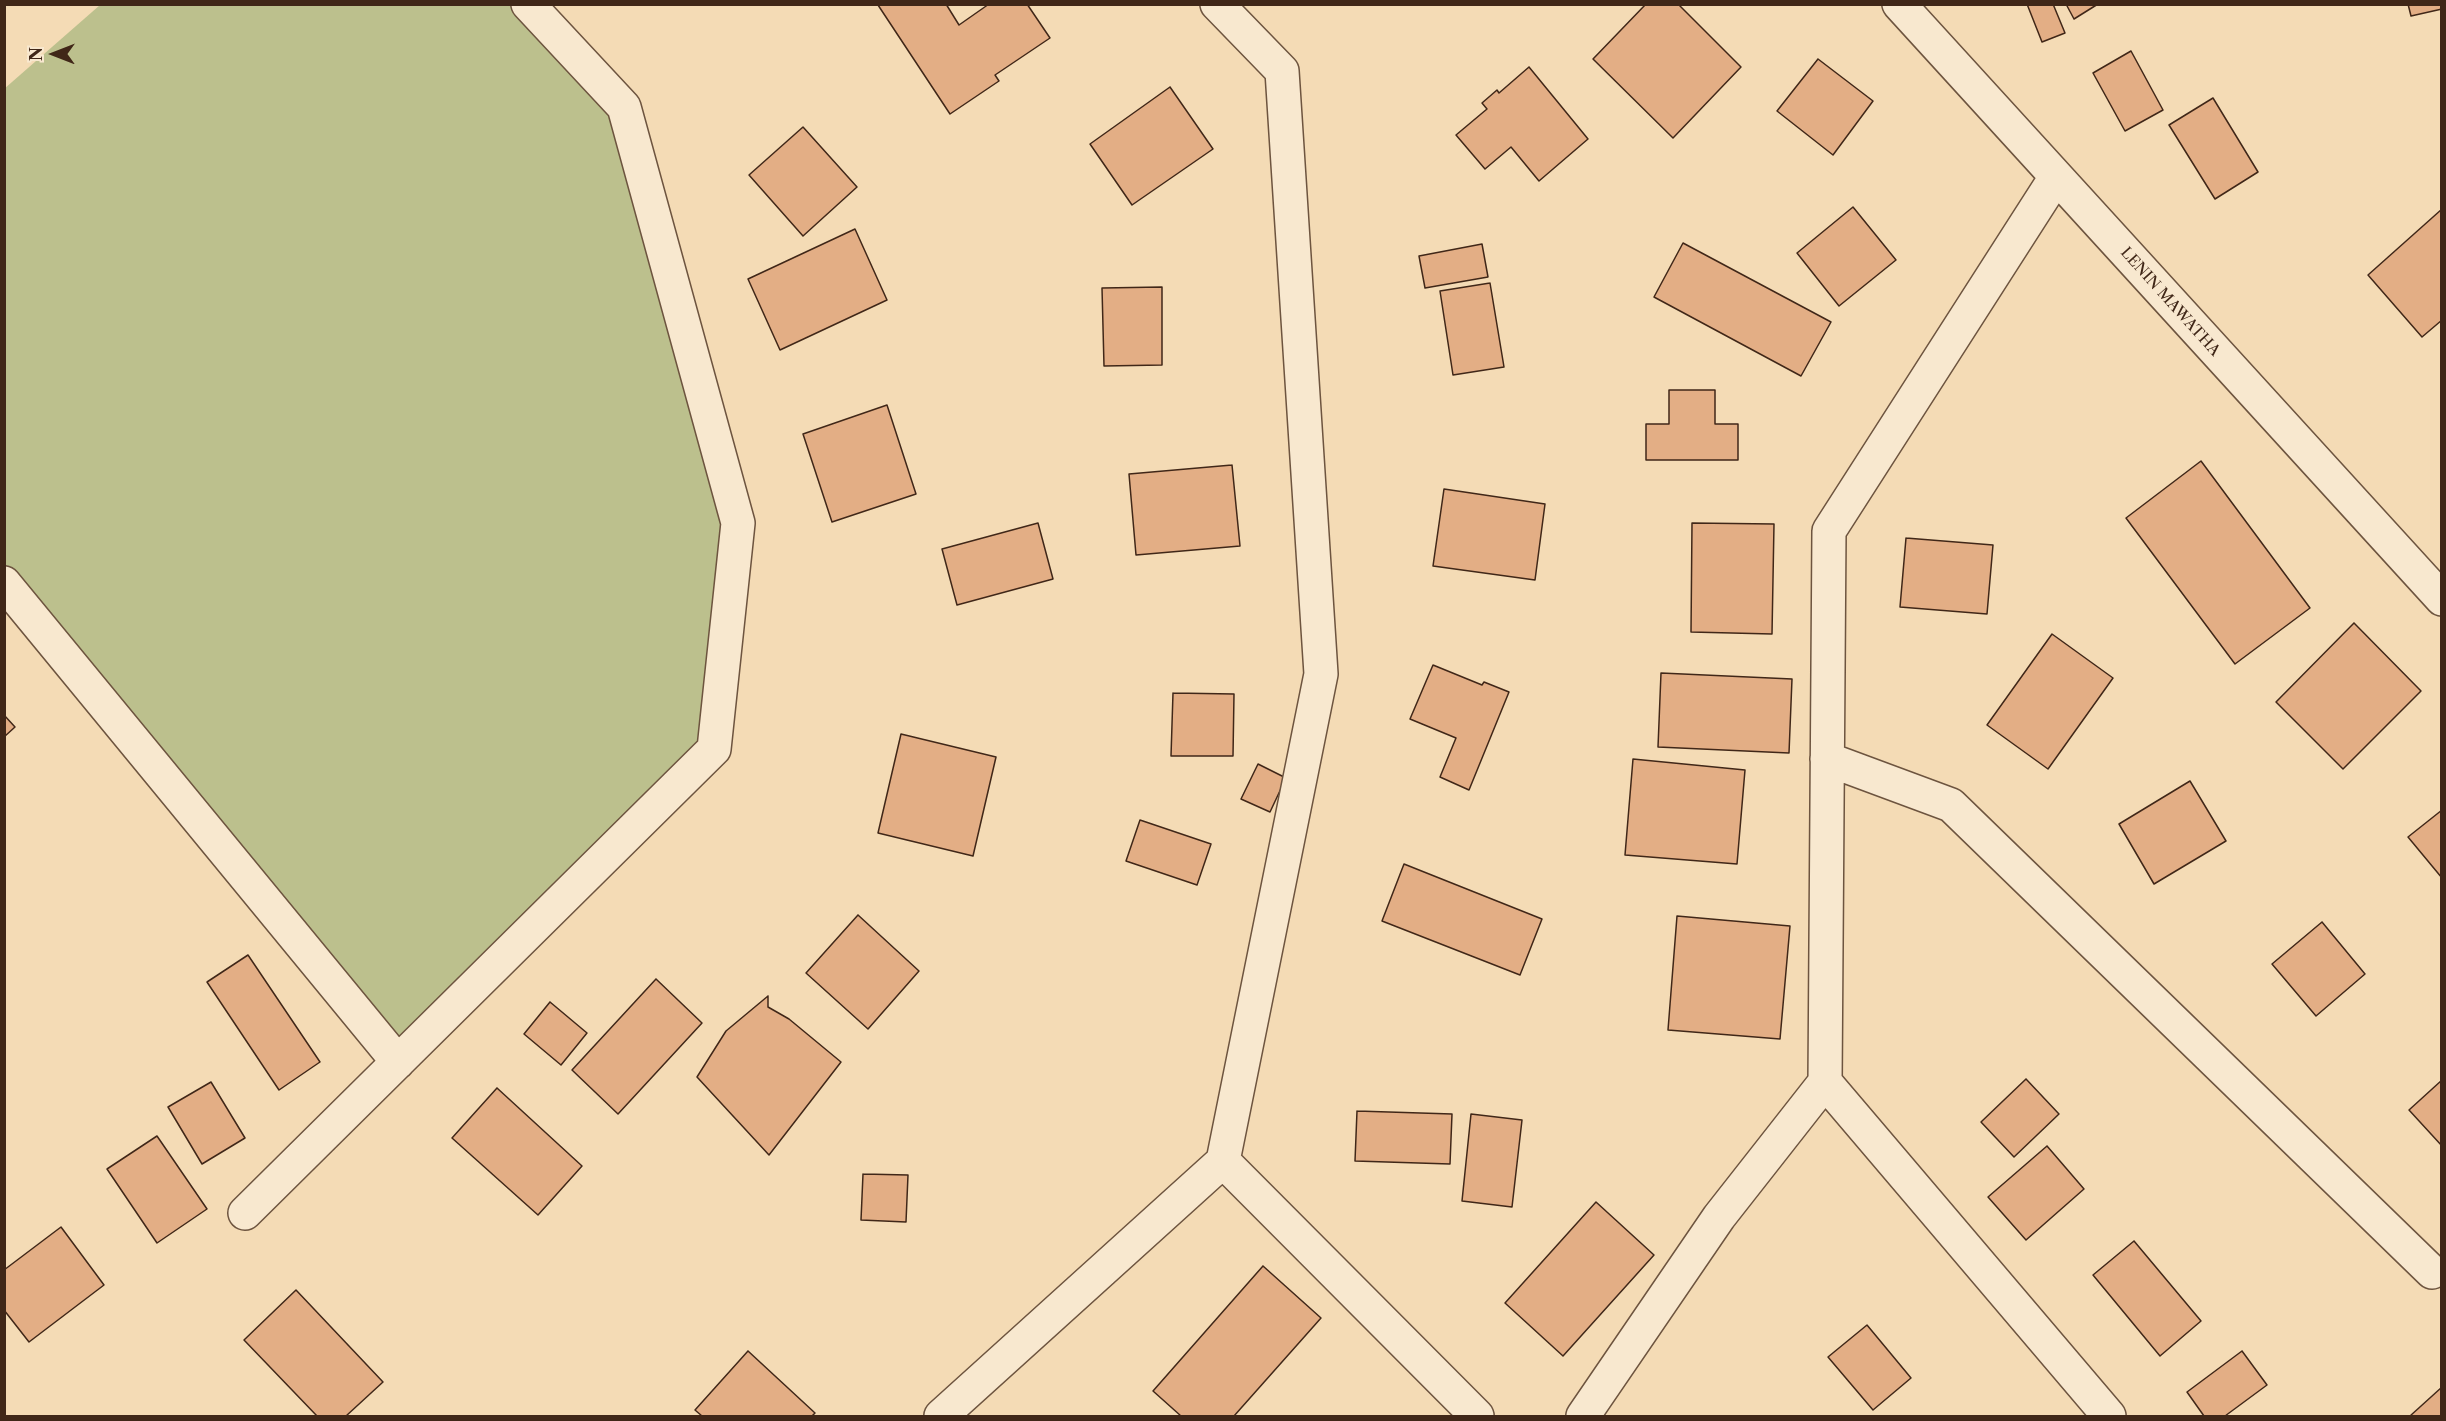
<!DOCTYPE html>
<html>
<head>
<meta charset="utf-8">
<style>
  body { margin:0 }
  #map { position:relative; width:2446px; height:1421px; overflow:hidden; background:#f4dbb5; font-family:"Libre Caslon Text",serif }
  canvas { display:block }
  .frame { position:absolute; inset:0; border:6px solid #402718; pointer-events:none }
  .north { position:absolute; left:24px; top:24px; width:60px; height:60px; -webkit-text-stroke:4px #f8e8cf; paint-order:stroke; rotate:270deg; font-size:16px; font-weight:700; line-height:24px; text-align:center; color:#402718 }
  .north::after { content:''; display:block; margin:auto; width:21px; height:27px; background:#402718; clip-path:polygon(50% 0,100% 100%,50% 72%,0 100%) }
</style>
</head>
<body>
<div id="map">
<canvas width="2446" height="1421"></canvas>
<div class="frame"></div>
<div class="north">N</div>
</div>
<script>
const g = document.querySelector('canvas').getContext('2d');
g.lineJoin = 'round';
function fill(path, color) { g.fillStyle = color; g.fill(path, 'evenodd'); }
const shape = rows => new Path2D(rows.map(r => 'M' + r).join(''));
function trace(path, color, width, dash) { g.strokeStyle = color; g.lineWidth = width; g.lineCap = dash ? 'butt' : 'round'; g.setLineDash(dash || []); g.stroke(path); }
function drawText(font, color, halo, rows, align = 'center') {
  g.font = font + ' "Libre Caslon Text",serif'; g.lineWidth = 5; g.setLineDash([]); g.textBaseline = 'middle'; g.strokeStyle = halo; g.fillStyle = color; for (const [text, x, y, turn = 0] of rows) {
    g.save(); g.translate(x, y); g.rotate((+turn || 0) * Math.PI / 180); g.textAlign = isNaN(turn) ? turn : align; if (halo) g.strokeText(text, 0, 0); g.fillText(text, 0, 0); g.restore();
  }
}
fill(shape([
  [528,4,624,107,738,523,714,749,398,1062,5,583,4,89,100,5]
]), '#bcc08d');
const building = shape([
  [946,4,959,25,989,4,1027,4,1050,38,995,75,999,81,950,114,878,5,946,4],
  [1646,4,1678,4,1741,67,1673,138,1593,59,1646,4],
  [2027,4,2053,4,2065,33,2042,42,2027,4],
  [2066,4,2098,4,2074,19,2066,4],
  [2408,4,2442,4,2442,9,2411,16,2408,4],
  [2131,51,2163,110,2125,131,2093,73,2131,51],
  [1818,59,1873,101,1833,155,1777,111,1818,59],
  [1529,67,1588,139,1539,181,1511,147,1485,169,1456,135,1487,109,1482,103,1497,90,1499,93,1529,67],
  [1170,87,1213,149,1132,205,1090,144,1170,87],
  [2213,98,2258,172,2215,199,2169,125,2213,98],
  [803,127,857,187,803,236,749,175,803,127],
  [1853,207,1896,260,1839,306,1797,253,1853,207],
  [2442,209,2442,320,2422,337,2368,275,2442,209],
  [855,229,887,300,780,350,748,279,855,229],
  [1683,243,1831,322,1801,376,1654,297,1683,243],
  [1482,244,1488,277,1425,288,1419,256,1482,244],
  [1490,283,1504,367,1453,375,1440,291,1490,283],
  [1162,287,1162,365,1104,366,1102,288,1162,287],
  [1669,390,1715,390,1715,424,1738,424,1738,460,1646,460,1646,424,1669,424,1669,390],
  [887,405,916,494,832,522,803,434,887,405],
  [2201,461,2310,608,2235,664,2126,518,2201,461],
  [1232,465,1240,546,1136,555,1129,474,1232,465],
  [1444,489,1545,504,1535,580,1433,566,1444,489],
  [1038,523,1053,579,957,605,942,549,1038,523],
  [1692,523,1774,524,1772,634,1691,632,1692,523],
  [1906,538,1993,545,1987,614,1900,607,1906,538],
  [2354,623,2421,691,2343,769,2276,702,2354,623],
  [2052,634,2113,678,2048,769,1987,725,2052,634],
  [1433,665,1482,685,1484,682,1509,692,1469,790,1440,777,1456,738,1410,719,1433,665],
  [1661,673,1792,679,1789,753,1658,747,1661,673],
  [1173,693,1234,694,1233,756,1171,756,1173,693],
  [4,715,15,727,4,737,4,715],
  [901,734,996,757,973,856,878,833,901,734],
  [1633,759,1745,770,1737,864,1625,855,1633,759],
  [1258,764,1286,778,1270,812,1241,799,1258,764],
  [2190,781,2226,841,2154,884,2119,824,2190,781],
  [2442,810,2442,878,2408,837,2442,810],
  [1140,820,1211,844,1197,885,1126,861,1140,820],
  [1404,864,1542,919,1520,975,1382,921,1404,864],
  [858,915,919,971,868,1029,806,973,858,915],
  [1677,916,1790,926,1780,1039,1668,1030,1677,916],
  [2322,922,2365,974,2316,1016,2272,964,2322,922],
  [248,955,320,1062,279,1090,207,982,248,955],
  [656,979,702,1023,618,1114,572,1070,656,979],
  [768,996,768,1007,789,1019,841,1062,769,1155,697,1077,726,1031,768,996],
  [550,1002,587,1033,561,1065,524,1034,550,1002],
  [2026,1079,2059,1114,2014,1157,1981,1122,2026,1079],
  [2442,1080,2442,1146,2409,1110,2442,1080],
  [211,1082,245,1138,202,1164,168,1107,211,1082],
  [497,1088,582,1166,538,1215,452,1138,497,1088],
  [1357,1111,1452,1114,1450,1164,1355,1161,1357,1111],
  [1471,1114,1522,1120,1512,1207,1462,1201,1471,1114],
  [157,1136,207,1209,157,1243,107,1169,157,1136],
  [2047,1146,2084,1189,2026,1240,1988,1197,2047,1146],
  [863,1174,908,1175,906,1222,861,1220,863,1174],
  [1596,1202,1654,1255,1563,1356,1505,1303,1596,1202],
  [61,1227,104,1285,29,1342,4,1310,4,1270,61,1227],
  [2134,1241,2201,1321,2160,1356,2093,1275,2134,1241],
  [1263,1266,1321,1318,1234,1416,1181,1416,1153,1391,1263,1266],
  [296,1290,383,1382,346,1416,317,1416,244,1340,296,1290],
  [1867,1325,1911,1378,1873,1410,1828,1357,1867,1325],
  [748,1351,815,1413,812,1416,702,1416,695,1410,748,1351],
  [2242,1351,2267,1385,2225,1416,2204,1416,2187,1392,2242,1351],
  [2442,1387,2442,1416,2410,1416,2442,1387]
]);
fill(building, '#e3ae85');
trace(building, '#402718', 1.5);
const minor = shape([
  [1899,4,2442,599],
  [2056,177,1829,531,1825,1082,2109,1416],
  [4,583,398,1062],
  [1827,759,1951,805,2432,1272],
  [1223,1161,1477,1416],
  [245,1213,714,749,738,523,624,107,528,4],
  [941,1416,1223,1161,1321,674,1282,71,1217,4],
  [1583,1416,1719,1217,1825,1082]
]);
trace(minor, '#6d543f', 36);
trace(minor, '#f8e8cf', 33);
drawText('15px', '#402718', '#f8e8cf', [
  ["LENIN MAWATHA",2170,302,48]
]);
</script>
</body>
</html>
